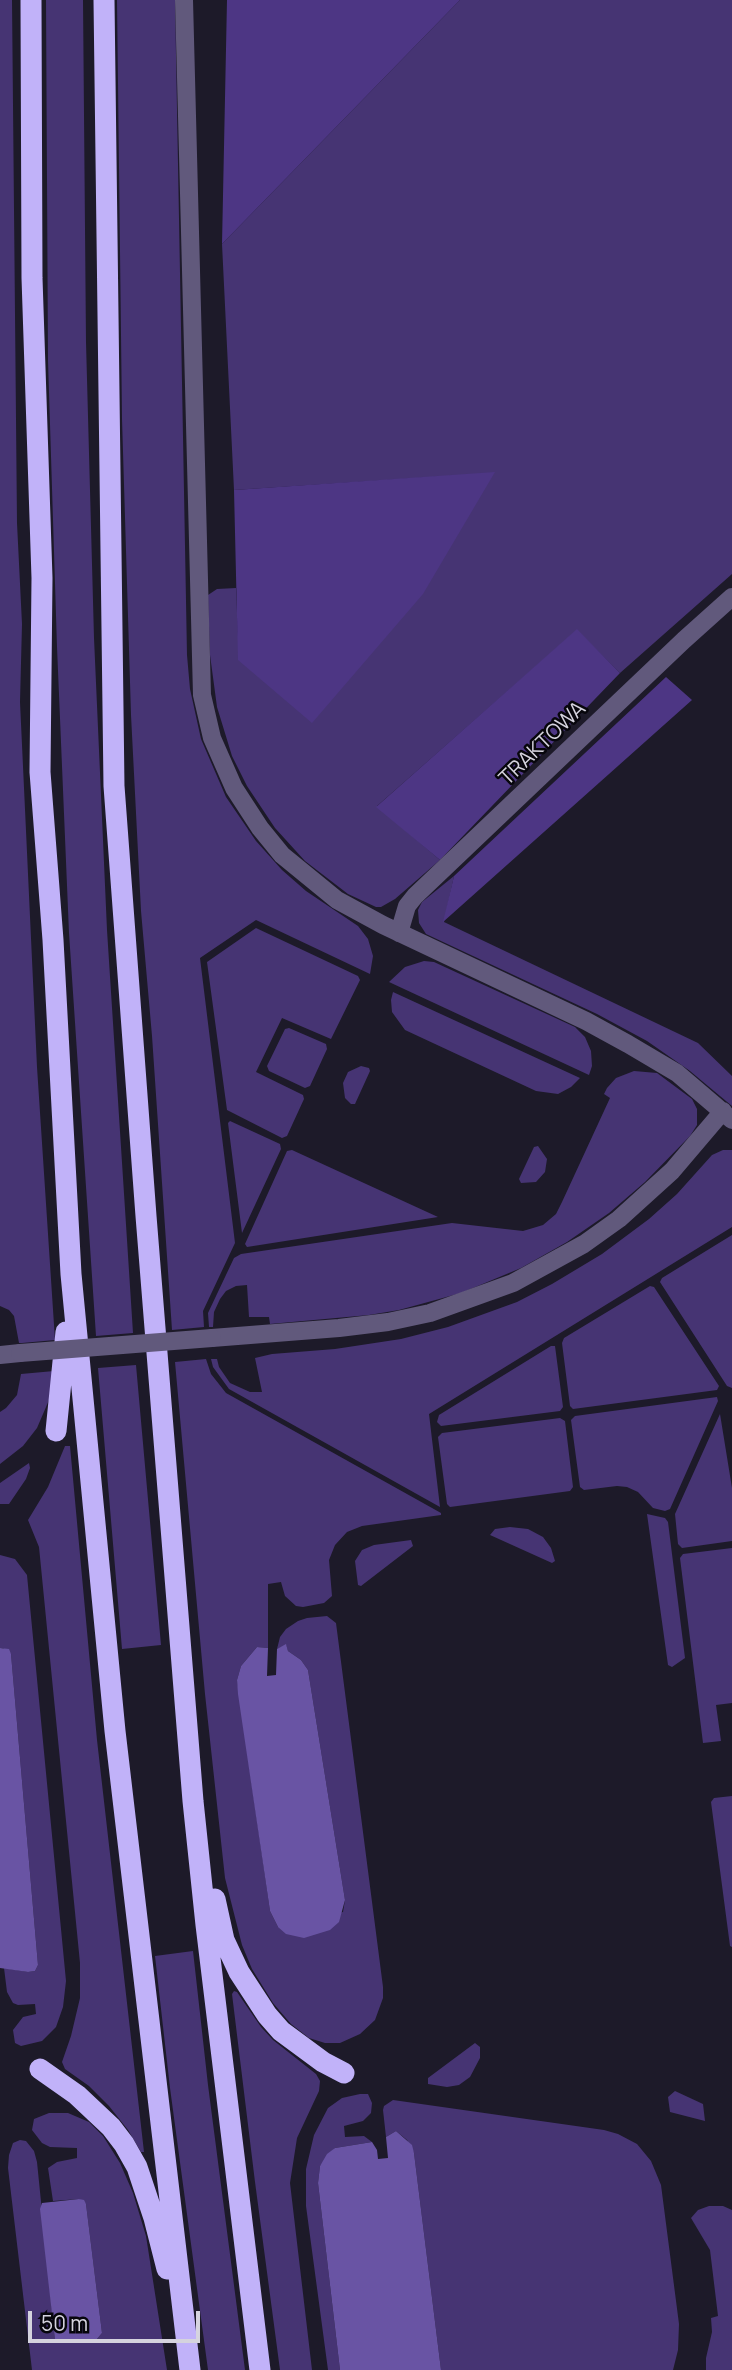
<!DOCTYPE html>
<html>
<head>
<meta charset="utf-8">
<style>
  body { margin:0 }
  #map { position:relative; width:732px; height:2370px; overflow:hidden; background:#1d1a29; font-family:Manrope,sans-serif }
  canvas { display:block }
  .scale { position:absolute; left:28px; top:2311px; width:172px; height:32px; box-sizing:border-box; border:4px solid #d5d3de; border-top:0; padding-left:9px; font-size:21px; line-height:24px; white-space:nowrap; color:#d5d3de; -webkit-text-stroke:5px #07060c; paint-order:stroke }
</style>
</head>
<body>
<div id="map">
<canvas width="732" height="2370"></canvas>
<div class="scale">50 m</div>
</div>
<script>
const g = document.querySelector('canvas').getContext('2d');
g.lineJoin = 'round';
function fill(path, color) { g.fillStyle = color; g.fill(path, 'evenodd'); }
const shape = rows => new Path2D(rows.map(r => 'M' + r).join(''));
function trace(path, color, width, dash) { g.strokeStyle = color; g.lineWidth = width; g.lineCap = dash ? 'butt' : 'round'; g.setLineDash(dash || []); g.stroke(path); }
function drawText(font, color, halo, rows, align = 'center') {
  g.font = font + ' Manrope,sans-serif'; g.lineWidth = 5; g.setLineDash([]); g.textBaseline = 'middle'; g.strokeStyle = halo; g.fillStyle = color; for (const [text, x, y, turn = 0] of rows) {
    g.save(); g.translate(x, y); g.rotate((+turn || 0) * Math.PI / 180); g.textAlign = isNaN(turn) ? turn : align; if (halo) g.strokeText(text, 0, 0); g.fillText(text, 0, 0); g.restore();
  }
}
fill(shape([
  [0,0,12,0,17,523,22,624,20,702,37,1067,55,1340,22,1343,19,1343,14,1316,9,1310,0,1306],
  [46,0,83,0,86,342,94,638,107,930,133,1333,96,1336,69,933,57,647,48,361],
  [117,0,175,0,187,655,190,689,201,739,226,797,256,841,282,870,306,891,358,926,368,939,373,956,370,974,256,920,200,958,235,1243,203,1311,204,1327,172,1330,152,1036,141,911,131,715,122,419],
  [460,0,732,0,732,574,620,673,577,630,377,806,440,860,395,899,381,907,376,907,348,894,305,861,275,828,247,786,232,756,217,707,210,655,208,595,217,589,236,588,239,660,494,473,234,490,222,244],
  [454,876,444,922,698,1043,732,1076,732,1106,690,1071,647,1041,597,1014,426,934,419,923,418,910,422,902],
  [256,928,358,976,360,980,331,1039,282,1018,256,1072,303,1095,304,1099,287,1136,282,1138,227,1110,207,962],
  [424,961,434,962,575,1027,585,1037,591,1051,592,1066,589,1075,389,982,405,967],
  [393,992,580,1078,571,1087,558,1094,536,1091,405,1030,392,1012,391,1000],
  [289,1028,326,1044,327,1049,310,1086,305,1088,269,1071,267,1066,285,1029],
  [361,1066,369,1068,370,1071,355,1104,351,1104,345,1098,343,1083,348,1072],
  [634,1071,657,1073,692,1099,697,1109,697,1125,690,1136,645,1182,609,1213,567,1242,521,1268,461,1293,399,1310,369,1315,270,1324,269,1317,249,1317,247,1285,236,1286,226,1291,220,1299,214,1312,213,1327,209,1327,208,1313,234,1258,241,1254,452,1223,523,1231,543,1225,556,1214,562,1202,610,1098,604,1094,607,1088,616,1078],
  [230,1121,280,1144,281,1149,242,1233,228,1123],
  [538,1146,547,1159,545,1172,536,1182,521,1183,519,1179,534,1147],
  [292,1150,438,1217,247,1247,245,1244,287,1151],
  [723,1150,732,1150,732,1227,429,1414,440,1507,229,1389,213,1367,211,1359,217,1359,219,1367,230,1383,250,1392,262,1392,255,1358,272,1354,335,1349,401,1339,448,1327,517,1302,552,1284,602,1254,649,1219,677,1194,712,1155],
  [732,1235,732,1388,727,1386,660,1282,662,1278],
  [650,1286,654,1287,719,1386,717,1390,573,1409,570,1406,562,1343,564,1338],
  [551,1346,555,1346,563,1407,560,1411,441,1426,437,1422,439,1415],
  [206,1359,211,1374,226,1393,441,1513,441,1515,362,1526,347,1532,335,1545,329,1560,332,1596,324,1603,303,1607,296,1606,285,1596,281,1582,268,1584,268,1648,257,1647,241,1666,237,1680,270,1911,278,1927,343,1912,345,1900,308,1670,301,1660,288,1651,286,1645,277,1649,280,1637,286,1629,298,1621,307,1618,327,1616,336,1623,383,1987,383,1998,375,2020,360,2034,340,2043,325,2043,309,2038,291,2024,273,2003,252,1969,242,1945,225,1878,205,1694,175,1362],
  [136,1365,161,1645,122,1649,98,1368],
  [54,1371,52,1393,37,1428,23,1446,0,1464,0,1412,6,1408,17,1395,21,1374],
  [717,1397,718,1401,670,1509,665,1511,653,1508,638,1492,627,1487,617,1486,584,1490,580,1487,571,1420,575,1416],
  [720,1414,732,1488,732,1541,682,1548,678,1544,675,1514],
  [560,1418,565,1421,573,1487,570,1491,450,1507,447,1504,438,1437,442,1433],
  [65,1446,70,1446,97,1740,144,2152,141,2152,128,2130,109,2106,89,2086,65,2069,62,2062,71,2036,80,1998,80,1963,39,1547,28,1520,48,1487],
  [29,1463,30,1468,26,1479,9,1504,0,1504,0,1483],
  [647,1514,665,1518,668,1522,685,1658,672,1667,668,1665],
  [510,1527,528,1529,543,1537,551,1548,555,1561,552,1563,490,1535,495,1529],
  [411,1540,413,1546,361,1586,358,1585,355,1561,362,1550,374,1545],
  [732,1548,732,1703,716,1705,721,1741,703,1743,680,1558,683,1554],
  [0,1555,15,1559,27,1575,66,1981,63,2007,56,2027,42,2041,21,2046,15,2043,13,2030,23,2017,36,2014,35,2004,18,2005,13,2003,7,1992,4,1968,28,1972,35,1971,38,1965,11,1654,3,1648,0,1648],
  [732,1796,732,1947,730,1946,711,1802,714,1798],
  [193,1951,208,2085,245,2370,208,2370,170,2088,155,1956],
  [234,1991,237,1992,261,2027,273,2040,316,2074,320,2081,319,2091,297,2138,290,2183,312,2370,280,2370,255,2182,232,1994],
  [475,2043,480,2047,480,2058,470,2077,459,2085,447,2087,428,2084,428,2078],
  [675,2091,703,2104,705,2121,670,2112,668,2097],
  [360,2094,368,2094,372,2103,371,2113,363,2121,344,2126,345,2137,364,2136,372,2142,335,2148,320,2166,318,2183,340,2370,328,2370,306,2206,306,2169,314,2135,328,2108,342,2098],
  [393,2100,604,2130,618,2134,637,2144,651,2161,661,2185,679,2324,678,2350,673,2370,441,2370,414,2153,407,2140,396,2131,386,2137,383,2110,384,2106],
  [49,2113,68,2113,89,2122,103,2136,120,2163,133,2193,146,2236,167,2370,32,2370,8,2168,9,2155,13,2143,20,2140,26,2141,34,2151,37,2162,55,2340,60,2343,97,2339,102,2333,86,2204,79,2199,53,2201,48,2168,57,2162,77,2158,77,2148,50,2147,42,2143,32,2130,34,2119],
  [709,2206,723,2206,732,2210,732,2370,706,2370,706,2358,712,2332,711,2318,718,2316,710,2250,691,2218,698,2210]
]), '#463473');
fill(shape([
  [227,0,460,0,222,244],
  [495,472,423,594,312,723,238,660,234,490],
  [577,629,620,673,440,860,376,807],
  [666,677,692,700,443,922,454,876]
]), '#4d3684');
fill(shape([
  [286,1644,288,1651,301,1660,308,1670,345,1900,339,1922,330,1930,304,1938,286,1934,278,1927,270,1911,238,1694,237,1680,241,1666,257,1647,268,1648,267,1676,276,1675,277,1649],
  [0,1648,9,1649,11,1654,38,1965,35,1971,28,1972,0,1968],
  [396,2131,412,2145,414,2153,441,2370,340,2370,318,2183,320,2166,327,2154,335,2148,372,2142,377,2150,378,2159,388,2158,386,2137],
  [79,2199,84,2200,86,2204,102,2333,97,2339,60,2343,55,2340,40,2209,42,2203]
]), '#6954a4');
trace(shape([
  [184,0,202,695,212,738,234,788,260,828,282,855,337,900,383,925,586,1021,628,1044,677,1073,732,1120],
  [399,933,407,906,415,896,684,640,732,597],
  [212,1338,339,1328,388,1322,430,1313,513,1283,584,1244,619,1219,672,1171,723,1111],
  [0,1355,20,1353]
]), '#61597c', 18);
trace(shape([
  [31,0,32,278,42,578,40,772,53,940,71,1274,115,1731,190,2370],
  [104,0,114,786,146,1216,193,1801,206,1925,260,2370],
  [56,1431,66,1332],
  [215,1899,224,1940,239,1972,267,2015,281,2031,323,2062,344,2073],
  [40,2069,77,2095,111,2127,124,2144,137,2167,154,2218,167,2269]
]), '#c1b2f9', 21);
trace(shape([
  [20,1353,212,1338]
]), '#61597c', 18);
drawText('21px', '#d5d3de', '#07060c', [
  ["TRAKTOWA",543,744,-44]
]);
</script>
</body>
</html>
